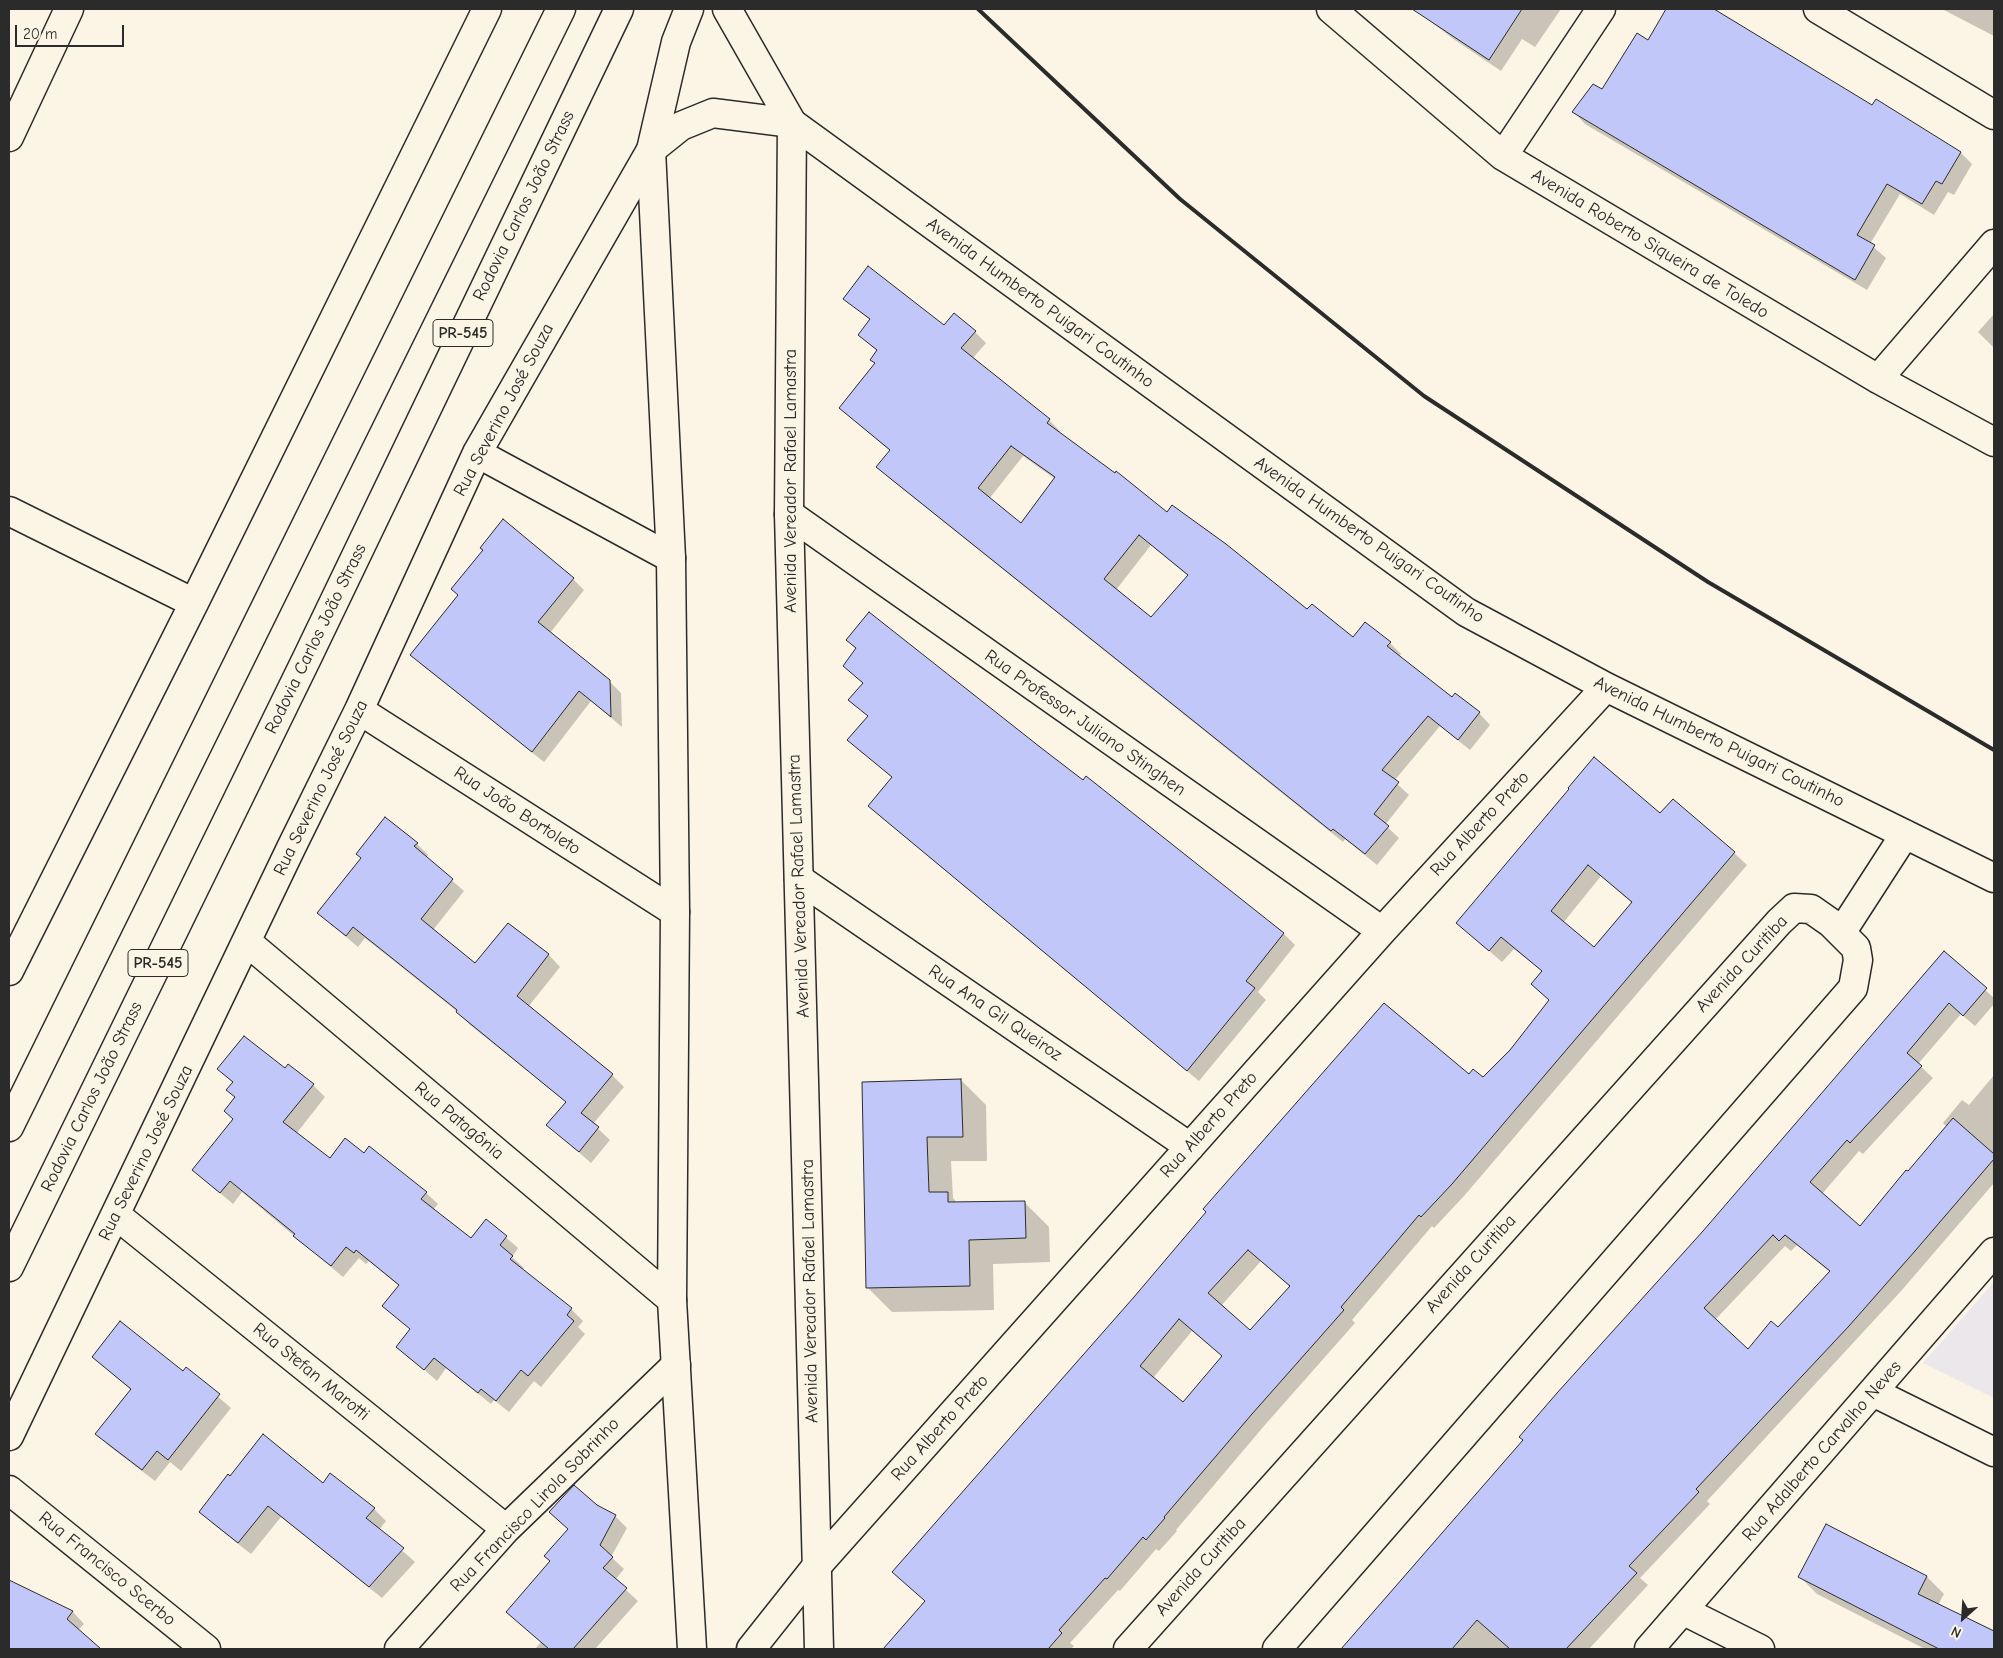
<!DOCTYPE html>
<html>
<head>
<meta charset="utf-8">
<style>
  body { margin:0 }
  #map { position:relative; width:2003px; height:1658px; overflow:hidden; background:#fcf5e5; font-family:"Comic Neue",sans-serif }
  canvas { display:block }
  .frame { position:absolute; inset:0; border:10px solid #2b2b2b; pointer-events:none }
  .north { position:absolute; left:1938px; top:1593px; width:50px; height:50px; -webkit-text-stroke:4px #fcf5e5; paint-order:stroke; rotate:206deg; font-size:14px; font-weight:700; line-height:20px; text-align:center; color:#2b2b2b }
  .north::after { content:''; display:block; margin:auto; width:18px; height:22px; background:#2b2b2b; clip-path:polygon(50% 0,100% 100%,50% 72%,0 100%) }
  .scale { position:absolute; left:15px; top:25px; width:109px; height:22px; box-sizing:border-box; border:2px solid #2b2b2b; border-top:0; padding-left:6px; font-size:15px; line-height:18px; white-space:nowrap; color:#2b2b2b; -webkit-text-stroke:4px #fcf5e5; paint-order:stroke }
</style>
</head>
<body>
<div id="map">
<canvas width="2003" height="1658"></canvas>
<div class="frame"></div>
<div class="north">N</div>
<div class="scale">20 m</div>
</div>
<script>
const g = document.querySelector('canvas').getContext('2d');
g.lineJoin = 'round';
function fill(path, color) { g.fillStyle = color; g.fill(path, 'evenodd'); }
const shape = rows => new Path2D(rows.map(r => 'M' + r).join(''));
function trace(path, color, width, dash) { g.strokeStyle = color; g.lineWidth = width; g.lineCap = dash ? 'butt' : 'round'; g.setLineDash(dash || []); g.stroke(path); }
function drawText(font, color, halo, rows, align = 'center') {
  g.font = font + ' "Comic Neue",sans-serif'; g.lineWidth = 5; g.setLineDash([]); g.textBaseline = 'middle'; g.strokeStyle = halo; g.fillStyle = color; for (const [text, x, y, turn = 0] of rows) {
    g.save(); g.translate(x, y); g.rotate((+turn || 0) * Math.PI / 180); g.textAlign = isNaN(turn) ? turn : align; if (halo) g.strokeText(text, 0, 0); g.fillText(text, 0, 0); g.restore();
  }
}
fill(shape([
  [1994,1282,1994,1398,1923,1363]
]), '#ebe7eb');
fill(shape([
  [1415,9,1561,9,1535,47,1522,39,1501,71,1452,38],
  [1667,9,1711,9,1872,107,1876,100,1961,153,1972,164,1954,195,1948,192,1934,215,1900,194,1870,244,1886,258,1867,290,1585,124,1574,112,1602,91,1649,42],
  [1942,9,1994,9,1994,36],
  [844,298,944,326,975,332,986,343,972,359,1049,420,1060,431,1059,434,1167,514,1307,611,1353,638,1366,624,1390,643,1401,654,1399,657,1452,699,1479,713,1490,725,1470,750,1440,726,1394,781,1409,795,1385,825,1399,838,1377,865,1345,839,1343,842,889,478,877,467,890,451,840,408,876,364,878,352,860,335,871,321],
  [1023,456,1055,479,1021,525,989,499],
  [1151,545,1188,576,1151,619,1116,590],
  [1994,314,1994,348,1978,332],
  [573,579,584,590,550,633,609,681,621,693,622,727,591,701,544,762,423,666,412,655],
  [847,640,1083,781,1086,778,1284,934,1295,945,1258,992,1266,1000,1199,1081,882,818,870,806,893,778,849,740,869,717,850,700,864,684,844,666,857,650],
  [1660,815,1734,853,1747,865,1464,1196,1434,1228,1432,1226,1352,1320,1355,1323,1264,1426,1176,1530,1177,1531,1159,1551,1156,1549,1120,1591,1118,1590,1070,1643,1074,1646,1071,1649,885,1649,926,1602,893,1572,1135,1298,1469,1076,1483,1079,1511,1050,1550,1001,1543,972,1514,949,1502,962,1457,923],
  [1601,876,1633,904,1595,949,1563,923],
  [1261,1261,1290,1287,1250,1332,1221,1306],
  [1192,1331,1223,1357,1183,1403,1153,1378],
  [417,844,428,855,426,858,464,891,433,930,476,965,508,925,549,955,560,967,528,1007,612,1075,624,1087,593,1124,610,1140,591,1163,548,1125,567,1103,469,1024,458,1012,365,938,358,947,318,913],
  [1944,953,1994,998,1994,1004,1975,1026,1961,1014,1918,1064,1933,1078,1863,1154,1859,1151,1822,1194,1860,1227,1947,1127,1943,1123,1962,1100,1969,1105,1994,1075,1994,1183,1902,1290,1707,1501,1710,1504,1640,1578,1648,1585,1589,1649,1343,1649],
  [1797,1245,1831,1273,1778,1329,1748,1351,1715,1320,1785,1246,1791,1251],
  [288,1066,313,1085,325,1097,296,1134,330,1160,364,1155,426,1193,438,1204,433,1210,471,1240,486,1220,518,1248,512,1257,524,1268,522,1270,571,1309,583,1321,578,1327,585,1334,541,1387,534,1381,509,1412,494,1400,491,1404,446,1368,437,1381,398,1347,411,1330,384,1305,399,1286,369,1261,366,1264,359,1258,343,1277,242,1192,233,1204,193,1170,234,1119,236,1098,228,1090,233,1083,218,1069,285,1070],
  [961,1080,986,1105,987,1161,951,1161,953,1198,958,1204,1024,1202,1049,1227,1050,1262,993,1264,994,1310,892,1312,868,1288,863,1083],
  [93,1357,183,1372,186,1369,231,1408,181,1471,170,1462,155,1481,109,1446,97,1434,131,1390],
  [323,1484,374,1509,386,1521,379,1530,415,1562,382,1598,281,1517,251,1554,213,1524,200,1512],
  [615,1516,627,1528,611,1557,624,1569,615,1580,638,1601,595,1649,535,1649,541,1642,507,1612],
  [1827,1525,1927,1577,1944,1594,1938,1605,1994,1634,1994,1649,1925,1649,1817,1594,1800,1577],
  [9,1581,73,1612,84,1624,78,1630,100,1649,9,1649]
]), '#0003');
const building = shape([
  [1412,9,1522,9,1489,60,1412,9],
  [1666,9,1714,9,1872,105,1876,99,1961,152,1942,184,1936,181,1922,204,1887,184,1857,235,1875,245,1855,280,1572,112,1593,84,1602,89,1637,33,1648,40,1666,9],
  [868,266,944,325,954,313,976,331,961,348,1050,419,1047,423,1115,473,1116,471,1167,512,1172,505,1226,544,1307,609,1312,604,1353,637,1365,622,1391,642,1387,646,1452,697,1455,693,1480,712,1458,740,1428,716,1382,770,1399,782,1374,814,1389,826,1365,854,1333,829,1331,831,876,467,890,450,839,408,875,363,870,360,877,350,858,335,870,319,843,299,868,266],
  [1011,446,1055,477,1021,523,978,488,1011,446],
  [1139,535,1188,575,1151,617,1104,579,1139,535],
  [503,519,574,578,538,622,610,680,611,717,579,691,532,752,410,655,458,595,451,589,483,550,480,548,503,519],
  [869,612,1040,747,1083,780,1086,776,1284,933,1246,981,1255,988,1187,1071,868,806,892,777,847,740,868,716,848,700,863,683,843,666,856,648,846,640,869,612],
  [1594,757,1660,813,1673,799,1735,852,1452,1184,1421,1217,1419,1215,1341,1307,1344,1310,1252,1414,1164,1517,1165,1518,1146,1540,1143,1537,1107,1579,1105,1578,1059,1630,1062,1633,1048,1649,883,1649,925,1601,892,1572,1134,1297,1206,1212,1203,1209,1384,1003,1469,1074,1473,1069,1483,1077,1510,1050,1549,1000,1531,984,1542,971,1501,937,1489,951,1456,923,1569,789,1568,788,1594,757],
  [1588,865,1632,902,1594,947,1551,911,1588,865],
  [1248,1250,1290,1286,1250,1330,1208,1293,1248,1250],
  [1179,1319,1222,1356,1183,1402,1140,1366,1179,1319],
  [385,817,418,843,414,846,453,879,421,919,475,963,508,923,549,954,517,996,613,1074,581,1113,599,1127,579,1152,546,1125,566,1102,456,1012,457,1010,353,927,346,936,317,913,361,858,356,854,385,817],
  [1944,951,1987,988,1963,1016,1949,1003,1907,1053,1922,1066,1850,1143,1847,1140,1810,1182,1860,1226,1906,1170,1908,1171,1953,1118,1994,1154,1994,1159,1915,1251,1849,1326,1696,1489,1699,1492,1629,1566,1637,1573,1566,1649,1510,1649,1477,1620,1452,1649,1341,1649,1523,1440,1519,1437,1557,1393,1703,1231,1944,951],
  [1773,1235,1779,1241,1785,1235,1830,1271,1778,1327,1771,1321,1748,1349,1704,1308,1773,1235],
  [244,1036,285,1068,288,1064,314,1084,283,1122,330,1158,345,1138,364,1153,369,1146,427,1192,421,1199,471,1238,486,1219,507,1236,500,1245,513,1256,510,1259,572,1308,567,1315,574,1321,528,1376,521,1370,496,1401,481,1389,478,1393,434,1358,424,1370,396,1347,410,1329,382,1306,399,1285,356,1250,354,1253,346,1247,331,1266,293,1236,295,1234,230,1181,220,1193,192,1170,233,1119,224,1111,235,1097,226,1090,233,1082,217,1069,244,1036],
  [961,1079,963,1137,927,1137,929,1192,948,1192,948,1202,1025,1201,1026,1238,969,1240,970,1286,866,1288,862,1082,961,1079],
  [120,1321,183,1371,186,1367,220,1394,168,1460,157,1451,142,1470,95,1434,131,1389,92,1357,120,1321],
  [263,1434,323,1483,330,1473,375,1508,366,1518,404,1548,369,1587,268,1506,238,1543,199,1512,228,1474,230,1476,263,1434],
  [574,1485,597,1505,616,1515,600,1545,613,1557,603,1568,627,1588,573,1649,549,1649,506,1612,550,1561,544,1556,568,1529,549,1512,574,1485],
  [1826,1524,1927,1576,1918,1594,1994,1631,1994,1649,1939,1649,1798,1577,1826,1524],
  [9,1580,73,1611,67,1619,101,1649,9,1649,9,1580]
]);
fill(building, '#c2c7fa');
trace(building, '#2b2b2b', 1);
const street = shape([
  [1331,9,1503,156,1878,379,1994,442],
  [1818,9,1994,115],
  [9,137,69,9],
  [1503,156,1601,9],
  [1878,379,1994,244],
  [477,453,671,558],
  [9,511,194,603],
  [789,514,1382,931],
  [359,710,675,912],
  [799,879,1190,1147],
  [1841,933,1905,834],
  [247,942,672,1300],
  [9,971,194,603,487,9],
  [116,1215,506,1529],
  [1873,1392,1994,1452],
  [9,1436,291,848,359,710,477,453,651,150,681,126,713,113,792,123,1466,612,1606,687,1994,878],
  [9,1490,206,1649],
  [1684,1611,1760,1649],
  [399,1649,506,1529,676,1365],
  [751,1649,816,1567,1382,931,1606,687],
  [1128,1649,1779,922,1794,908,1811,909,1831,923,1856,948,1858,960,1853,988,1277,1649],
  [1649,1649,1994,1252]
]);
const secondary = shape([
  [689,9,676,42,651,150,671,558,675,912,672,1300,692,1649],
  [727,9,792,123,789,514,819,1649]
]);
const highway = shape([
  [9,1127,561,9],
  [9,1267,307,658,619,9]
]);
trace(street, '#2b2b2b', 31);
trace(secondary, '#2b2b2b', 31);
trace(highway, '#2b2b2b', 31);
trace(street, '#fcf5e5', 28);
trace(secondary, '#fcf5e5', 28);
trace(highway, '#fcf5e5', 28);
trace(shape([
  [978,9,1180,199,1424,396,1708,582,1994,750]
]), '#2b2b2b', 4);
for (const [x, y, w] of [
  [463,333,60],
  [158,963,60]
]) { const box = new Path2D(); box.roundRect(x - w / 2, y - 13.5, w, 27, 4); g.fillStyle = '#fcf5e5'; g.fill(box); trace(box, '#2b2b2b', 1); }
drawText('bold 16px', '#2b2b2b', null, [
  ["PR-545",463,333],
  ["PR-545",158,963]
]);
drawText('18px', '#2b2b2b', '#fcf5e5', [
  ["Rodovia Carlos João Strass",524,206,-64],
  ["Avenida Roberto Siqueira de Toledo",1650,244,31],
  ["Avenida Humberto Puigari Coutinho",1040,303,36],
  ["Rua Severino José Souza",504,410,-62],
  ["Avenida Vereador Rafael Lamastra",791,481,-90],
  ["Avenida Humberto Puigari Coutinho",1369,540,35],
  ["Rodovia Carlos João Strass",316,639,-64],
  ["Rua Professor Juliano Stinghen",1085,723,35],
  ["Avenida Humberto Puigari Coutinho",1719,742,26],
  ["Rua Severino José Souza",321,788,-64],
  ["Rua João Bortoleto",517,811,33],
  ["Rua Alberto Preto",1480,824,-47],
  ["Avenida Vereador Rafael Lamastra",799,886,-92],
  ["Avenida Curitiba",1742,964,-47],
  ["Rua Ana Gil Queiroz",995,1013,34],
  ["Rodovia Carlos João Strass",92,1097,-64],
  ["Rua Patagônia",459,1121,40],
  ["Rua Alberto Preto",1209,1125,-48],
  ["Rua Severino José Souza",146,1153,-64],
  ["Avenida Curitiba",1471,1264,-48],
  ["Avenida Vereador Rafael Lamastra",810,1291,-91],
  ["Rua Stefan Marotti",311,1372,39],
  ["Rua Alberto Preto",940,1428,-48],
  ["Rua Adalberto Carvalho Neves",1822,1451,-49],
  ["Rua Francisco Lirola Sobrinho",535,1505,-46],
  ["Avenida Curitiba",1201,1567,-48],
  ["Rua Francisco Scerbo",107,1569,39]
]);
</script>
</body>
</html>
